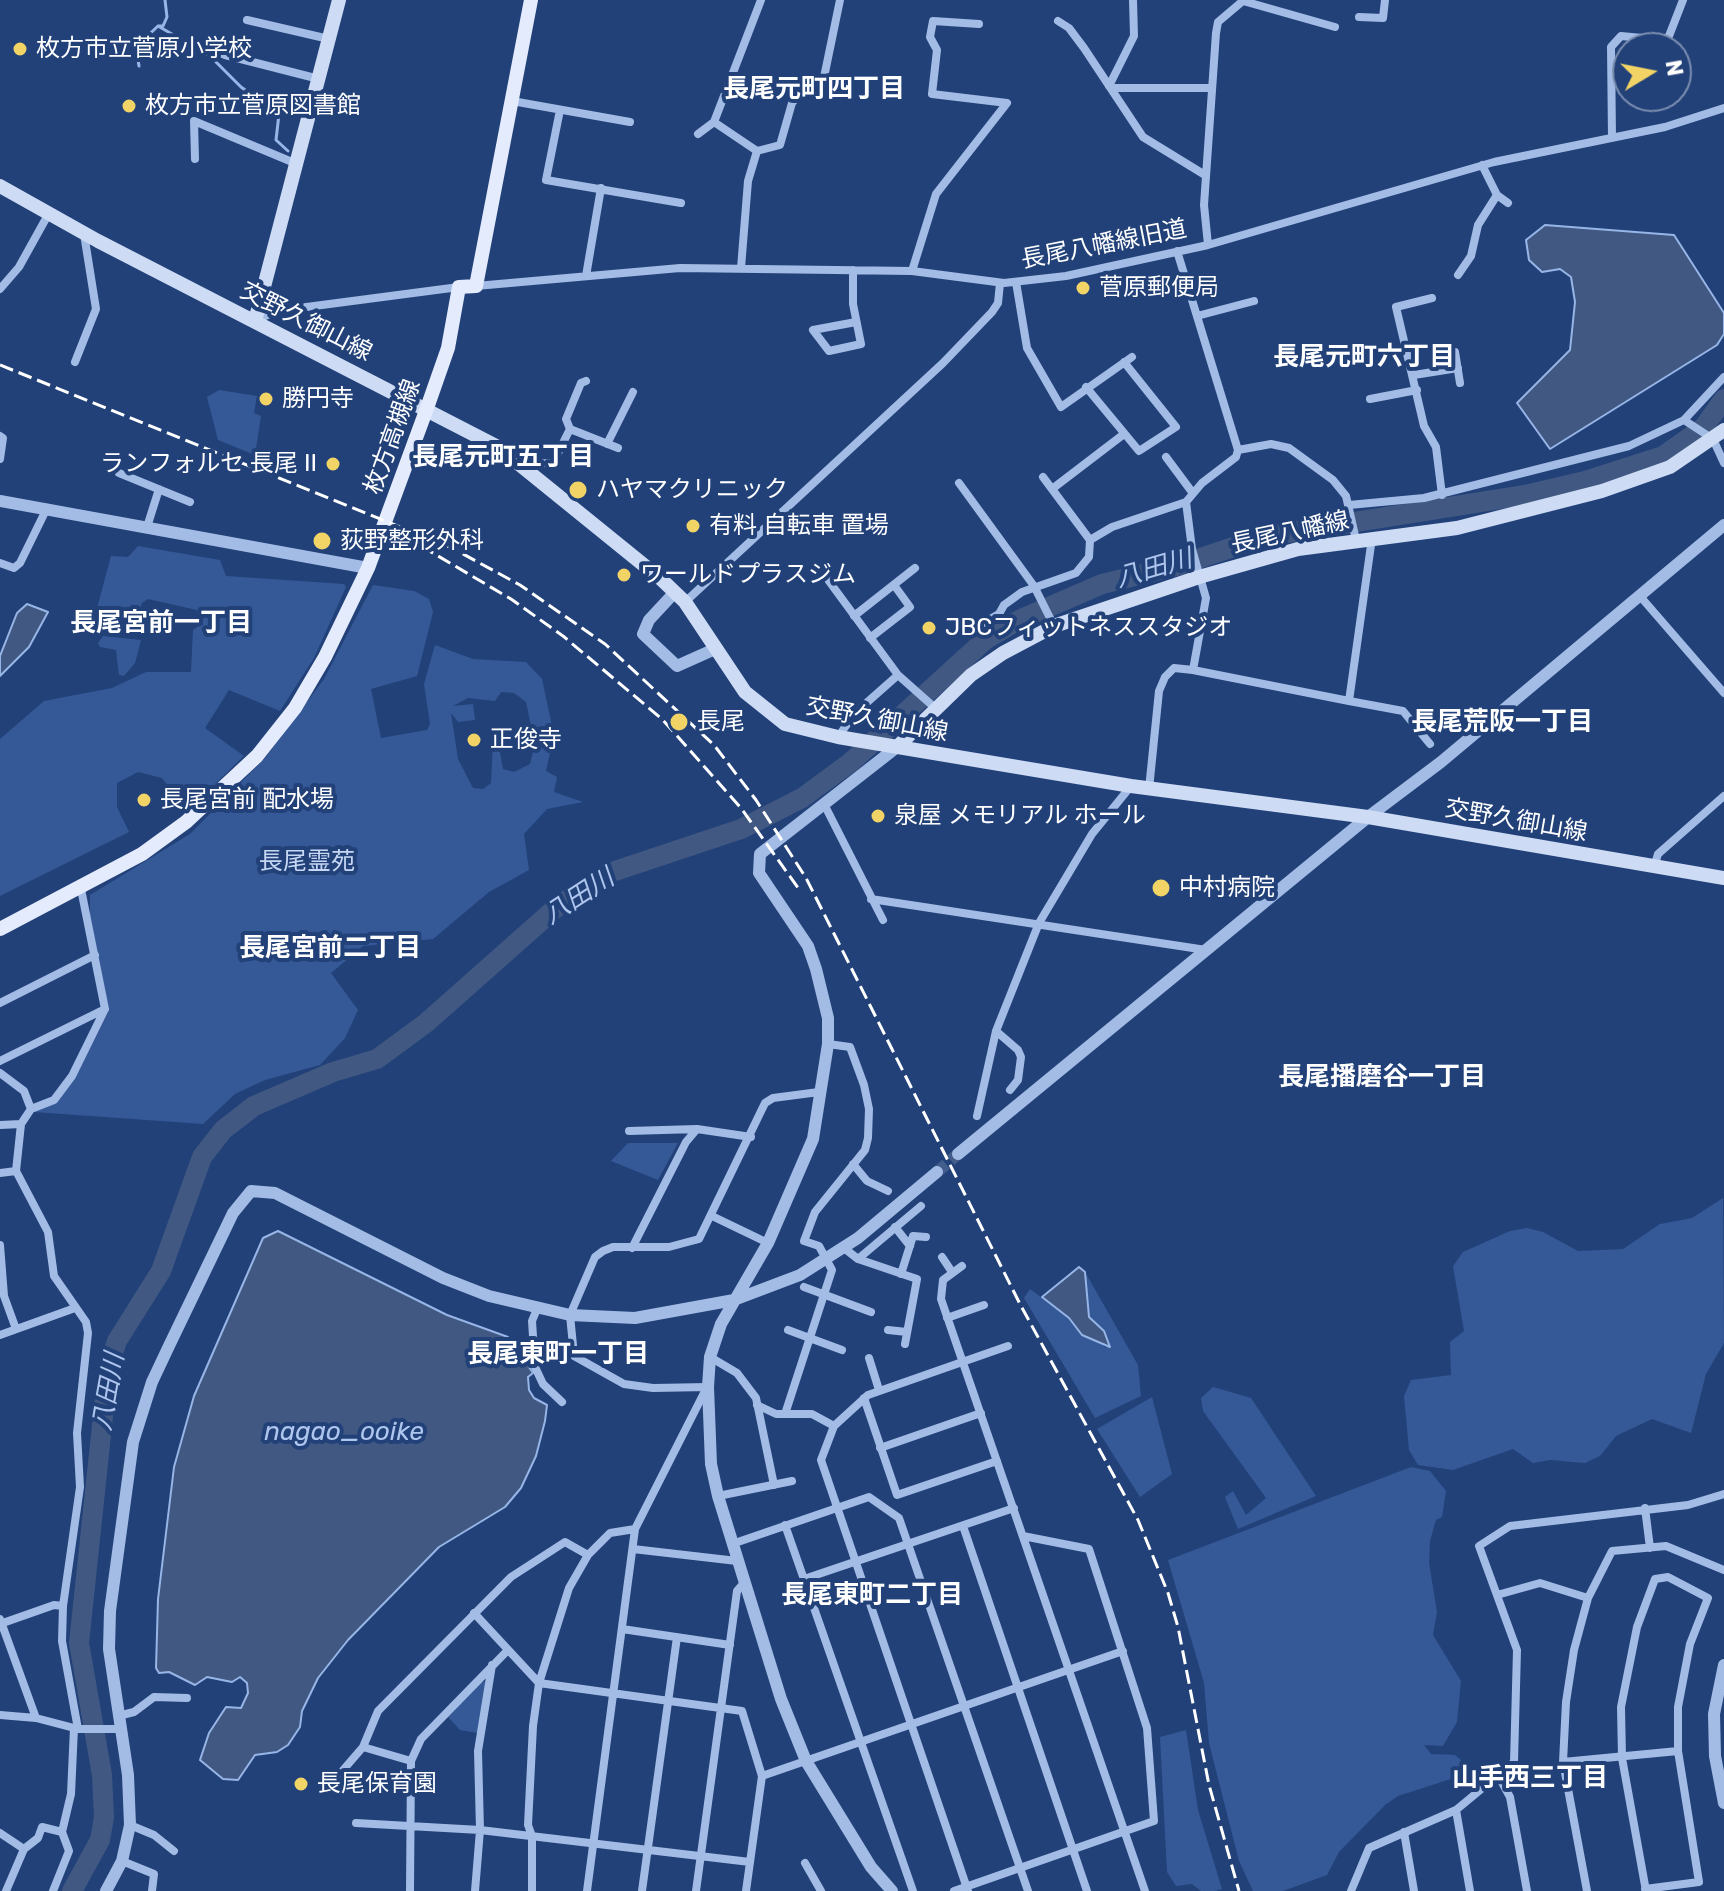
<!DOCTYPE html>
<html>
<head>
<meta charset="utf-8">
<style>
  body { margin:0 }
  #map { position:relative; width:1724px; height:1891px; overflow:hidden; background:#224179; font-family:Rubik,sans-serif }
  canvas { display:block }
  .north { position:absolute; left:1612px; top:32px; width:80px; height:80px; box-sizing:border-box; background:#224179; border:2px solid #7a8daf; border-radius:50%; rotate:80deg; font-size:22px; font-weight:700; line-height:32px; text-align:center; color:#fff }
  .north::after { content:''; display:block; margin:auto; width:28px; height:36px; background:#f1d465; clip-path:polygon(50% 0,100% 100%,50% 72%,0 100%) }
</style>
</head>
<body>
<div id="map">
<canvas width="1724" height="1891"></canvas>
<div class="north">N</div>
</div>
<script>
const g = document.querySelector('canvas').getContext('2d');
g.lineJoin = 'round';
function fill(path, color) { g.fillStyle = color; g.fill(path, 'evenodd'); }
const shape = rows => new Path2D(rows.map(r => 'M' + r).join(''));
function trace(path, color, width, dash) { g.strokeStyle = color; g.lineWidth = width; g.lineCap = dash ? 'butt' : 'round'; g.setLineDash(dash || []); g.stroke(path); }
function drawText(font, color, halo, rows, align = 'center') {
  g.font = font + ' Rubik,"Noto Sans JP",sans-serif'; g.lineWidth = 8; g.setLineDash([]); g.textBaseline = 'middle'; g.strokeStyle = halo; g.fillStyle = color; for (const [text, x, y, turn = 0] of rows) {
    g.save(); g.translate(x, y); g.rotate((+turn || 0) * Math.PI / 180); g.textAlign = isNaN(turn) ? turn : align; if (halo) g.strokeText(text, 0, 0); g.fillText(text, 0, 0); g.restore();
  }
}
fill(shape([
  [219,390,257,396,254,413,261,416,255,455,218,440,207,397],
  [138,546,220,560,226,576,344,584,346,587,314,658,280,711,229,690,205,728,244,756,187,811,162,778,138,772,117,783,117,807,129,832,0,896,0,739,44,701,112,688,146,672,191,672,193,630,200,625,197,610,148,599,142,603,132,630,100,628,93,623,111,556,128,557],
  [373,585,414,591,429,599,433,612,417,676,371,689,381,738,427,730,430,724,424,684,435,645,473,659,526,662,542,679,554,735,546,771,557,777,554,792,583,802,547,809,524,834,529,870,489,892,433,939,363,946,331,973,358,1010,345,1038,320,1065,265,1080,235,1094,203,1124,34,1112,58,1098,77,1074,109,1011,90,915,90,895,190,834,266,757,324,679],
  [501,692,514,693,526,702,535,744,530,764,514,772,503,769,499,747,493,741,491,783,483,789,473,788,458,759,451,713,458,722,475,720,473,704,453,706,468,698,495,701],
  [103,636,141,640,135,663,124,676,119,675,116,650,100,647,98,643],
  [628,1143,678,1143,658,1180,611,1161],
  [1723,1198,1724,1343,1706,1374,1691,1433,1652,1419,1616,1436,1600,1456,1585,1463,1550,1460,1533,1463,1513,1449,1453,1470,1418,1465,1409,1450,1404,1396,1411,1380,1451,1375,1450,1342,1464,1331,1453,1266,1463,1252,1510,1231,1527,1228,1543,1232,1578,1251,1623,1249,1660,1224,1692,1218],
  [1085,1272,1138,1365,1141,1396,1095,1418,1024,1298,1030,1289,1069,1318,1082,1335,1094,1337,1106,1348,1105,1332,1089,1317],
  [1213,1387,1251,1398,1316,1496,1238,1529,1225,1497,1233,1491,1246,1515,1266,1498,1203,1411,1201,1398],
  [1152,1397,1172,1474,1140,1497,1097,1429],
  [1411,1467,1430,1471,1446,1491,1442,1517,1436,1520,1430,1541,1429,1563,1437,1612,1433,1635,1461,1681,1457,1722,1443,1746,1424,1745,1431,1754,1455,1755,1461,1760,1460,1776,1398,1796,1385,1805,1339,1852,1327,1875,1283,1891,1253,1891,1239,1861,1209,1743,1204,1683,1168,1560],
  [481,1681,486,1682,478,1733,460,1730,448,1717],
  [1186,1730,1198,1810,1222,1889,1215,1891,1201,1891,1192,1884,1176,1886,1167,1872,1160,1737]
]), '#355997');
const water = shape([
  [1545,225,1674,235,1724,313,1724,334,1717,345,1550,449,1517,403,1570,350,1575,302,1571,277,1560,269,1542,272,1529,260,1526,240,1545,225],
  [27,604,48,612,29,647,0,676,0,656,17,613,27,604],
  [278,1231,447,1315,508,1337,533,1373,528,1377,529,1390,534,1398,547,1405,545,1421,536,1456,521,1488,505,1507,439,1547,348,1640,318,1678,302,1711,300,1727,288,1745,277,1752,255,1755,238,1780,223,1779,200,1760,209,1733,226,1707,241,1708,248,1693,247,1683,240,1677,232,1682,207,1677,195,1685,169,1672,159,1673,156,1668,158,1599,174,1467,194,1396,263,1238,278,1231],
  [1079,1267,1085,1272,1089,1317,1104,1331,1110,1347,1082,1335,1069,1318,1042,1297,1079,1267]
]);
fill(water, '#415982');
trace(water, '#97b5e6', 2);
trace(shape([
  [158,26,210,56,241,87,279,114,276,140,288,151],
  [139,66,136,47,158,26,163,26,167,17,165,0]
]), '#97b5e6', 3);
trace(shape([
  [72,1891,100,1840,104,1817,102,1775,79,1643,108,1369,117,1341,161,1271,202,1157,223,1130,254,1106,333,1072,377,1059,426,1023,558,906,606,874,741,829,802,798,851,762,985,640,1019,620,1102,584,1176,566,1267,536,1525,495,1585,481,1663,456,1703,428,1724,399]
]), '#415982', 20);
trace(shape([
  [937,1172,958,1154]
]), '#435e8d', 12, [12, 6]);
trace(shape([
  [1243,1,1335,27],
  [1359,17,1383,18,1385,0],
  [247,20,329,39],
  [1058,21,1069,28,1084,48,1143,137,1205,175],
  [190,41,225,55,319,79],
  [1109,86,1134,36,1133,0],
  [1112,88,1211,88],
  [512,101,630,122],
  [560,110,546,180,681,203],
  [698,134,714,122],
  [1612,138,1611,47,1621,36,1663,40,1669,36,1683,0],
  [757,151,714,122,761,0],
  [195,159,194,121,297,164],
  [1482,165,1497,195,1508,203],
  [1208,245,1204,205,1216,33,1218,22,1244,0],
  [741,268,748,181,757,151,780,145,792,103,804,88,822,87,840,0],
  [853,270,853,304,861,344,829,351,813,330,856,322],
  [912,271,936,194,1007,103,932,94,937,50,930,37,933,21,979,24],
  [1458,275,1471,256,1478,225,1497,195],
  [586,276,601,188],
  [1016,282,1027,348,1061,407,1132,357],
  [476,286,680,268,912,271,1004,283,1066,276,1208,245,1494,162,1665,127,1724,108],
  [0,289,19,267,49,213],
  [1432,298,1396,307,1424,426,1436,447,1442,495],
  [1197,316,1254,301],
  [256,320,276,311,459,287],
  [1455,352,1460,383],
  [75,362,96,309,84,234],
  [1414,375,1458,368],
  [1086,387,1139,451,1176,427,1124,362],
  [1370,399,1417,390],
  [1684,420,1713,439,1724,463],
  [570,429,618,448],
  [0,436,3,438,0,459],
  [607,444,633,392],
  [1238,450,1271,444,1289,448,1333,480,1346,496,1356,540],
  [1166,457,1192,492],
  [521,464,553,463,570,429,566,419,581,383,586,381],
  [119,473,190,502],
  [959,483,1034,586,1054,626],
  [1052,489,1124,434],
  [1349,505,1424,498,1629,446,1684,420,1724,377],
  [147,527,159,489],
  [1372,538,1349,701,1403,711,1430,744],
  [1090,540,1112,527,1186,502],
  [0,563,14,568,20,563,47,508],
  [823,573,898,675,934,707],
  [1639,595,1724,693],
  [685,602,943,363,992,312,998,303,1000,283],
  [854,616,915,568],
  [969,631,999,614,1004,605,1022,592,1076,573,1089,557,1090,540,1043,477],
  [870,638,910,607,894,585],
  [1193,670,1349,701],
  [838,737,855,713,898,675],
  [1149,789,1159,691,1165,677,1174,668,1193,670,1206,598,1192,549,1186,502,1202,483,1236,457,1238,450,1177,251],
  [824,804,883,920],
  [1654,867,1658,854,1724,796],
  [871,899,1206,950],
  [0,1003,95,955],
  [996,1031,1018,1050,1021,1057,1018,1080,1010,1090],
  [0,1061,105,1009],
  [0,1073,24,1091,31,1109],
  [977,1116,996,1031,1039,923,1092,834,1131,786],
  [0,1125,21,1124],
  [629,1131,697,1129],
  [853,1164,867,1181,888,1191],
  [0,1173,16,1171],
  [712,1216,768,1243],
  [895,1227,910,1246],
  [0,1245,4,1296,16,1329],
  [632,1248,686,1142,697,1129,751,1137],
  [844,1248,858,1259,917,1279,905,1344],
  [942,1257,952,1272],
  [858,1259,921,1206],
  [962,1266,943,1280,941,1299,1145,1891],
  [901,1274,913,1236,926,1237],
  [804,1287,871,1312],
  [537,1309,532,1321,535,1367,543,1384,562,1402],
  [947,1318,984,1305],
  [788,1330,842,1350],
  [888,1330,907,1332],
  [0,1335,75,1308],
  [710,1357,737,1373,756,1398,774,1485],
  [869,1358,879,1390],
  [708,1387,653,1388,624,1384,574,1356,570,1315,595,1257,603,1251,613,1247,669,1247,699,1239,765,1103,773,1098,819,1092],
  [864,1398,897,1495,997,1461],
  [757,1405,776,1414,812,1414,834,1426],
  [785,1414,832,1270,819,1246,804,1241,815,1212,865,1150,868,1138,869,1109,864,1085,850,1047,828,1044],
  [880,1448,981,1413],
  [718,1496,792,1481],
  [1645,1508,1650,1548],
  [785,1525,913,1891],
  [963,1526,1087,1891],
  [732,1544,869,1497,899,1518,1028,1891],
  [633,1549,737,1561],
  [804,1579,1014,1508],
  [1497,1595,1540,1583,1588,1598],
  [474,1613,539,1683,742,1711,762,1776,746,1891],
  [0,1619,36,1718],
  [0,1624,54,1605,63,1606],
  [622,1629,730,1645],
  [0,1715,36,1718,78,1729,121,1729],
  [118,1716,134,1712,154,1697,187,1698],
  [78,1729,62,1641,63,1606,80,1487,77,1433,88,1333,86,1322,54,1276,48,1232,16,1171,21,1124,31,1109,54,1100,72,1076,105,1009,81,889],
  [363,1747,411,1761],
  [1563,1762,1678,1751],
  [762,1776,1123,1651],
  [1499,1777,1510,1797,1527,1891],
  [331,1784,363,1747,378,1711,511,1577,565,1542,588,1555],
  [1456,1810,1470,1891],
  [356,1823,480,1830,750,1862],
  [130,1825,154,1835,174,1851],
  [1404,1832,1414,1891],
  [0,1833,24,1849,38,1838,42,1827,62,1832,71,1794,74,1728],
  [122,1861,154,1874,152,1891],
  [805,1863,821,1891],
  [1645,1889,1699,1882,1678,1751,1678,1707,1690,1644,1708,1598,1668,1577,1655,1579,1637,1627,1621,1707,1622,1758,1646,1891],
  [6,1891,24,1849],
  [53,1891,69,1851,62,1832],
  [410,1891,411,1761,421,1739,508,1650],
  [475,1891,480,1830,478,1751,492,1665],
  [532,1891,532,1836,528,1825,533,1726,539,1683,569,1588,588,1555,610,1533,635,1529],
  [587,1891,635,1529,707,1387],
  [642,1891,677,1637],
  [696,1891,737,1591,744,1583],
  [954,1891,1154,1821,1147,1728,1089,1549,1023,1536],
  [968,1891,821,1460,834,1426,868,1395,1008,1346],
  [1351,1891,1369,1848,1456,1810,1514,1762,1517,1650,1479,1546,1510,1526,1688,1505,1724,1494],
  [1587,1891,1563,1762,1566,1702,1574,1650,1588,1598,1612,1551,1666,1546,1724,1570]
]), '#a3bce5', 8);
trace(shape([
  [0,501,368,568],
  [675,592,649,620,643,634,677,666,715,649],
  [958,1154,1368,817,1441,762,1724,525],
  [1724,1665,1714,1714,1715,1756,1724,1803],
  [106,1891,122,1861,130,1825,128,1775,109,1649,110,1611,133,1442,152,1382,168,1348,233,1213,251,1191,275,1193,443,1278,489,1296,570,1315,635,1318,734,1300,800,1275,858,1238,937,1172],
  [892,1891,871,1867,806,1761,781,1699,718,1496,711,1464,708,1387,710,1357,721,1324,768,1243,813,1139,828,1044,828,1018,816,969,808,946,759,873,760,854,897,747]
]), '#a3bce5', 12);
trace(shape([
  [0,186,98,241,498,447,661,579,685,602,745,692,785,724,838,737,1131,786,1368,817,1724,878],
  [255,321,339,0],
  [897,747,971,675,1003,653,1054,626,1199,577,1298,549,1457,528,1602,491,1670,467,1724,430]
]), '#cddbf4', 14);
trace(shape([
  [0,929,142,854,186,822,257,756,295,708,325,657,368,568,427,408,448,348,459,287,476,286,531,0]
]), '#e4ebfc', 14);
trace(shape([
  [0,365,452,548,520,585,605,644,714,745,756,800,806,878,1021,1306,1138,1520,1168,1593,1178,1627,1209,1785,1239,1891],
  [421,546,511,599,563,636,662,719,741,808,801,892]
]), '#fff', 3, [14, 6]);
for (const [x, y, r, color] of [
  [20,49,8,"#f1d465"],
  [129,106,8,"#f1d465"],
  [1083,288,8,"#f1d465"],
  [266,399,8,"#f1d465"],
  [333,464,8,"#f1d465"],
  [578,490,10,"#f1d465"],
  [693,526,8,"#f1d465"],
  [322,541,10,"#f1d465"],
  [624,575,8,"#f1d465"],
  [929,628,8,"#f1d465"],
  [679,722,10,"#f1d465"],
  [474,740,8,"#f1d465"],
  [144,800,8,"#f1d465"],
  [878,816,8,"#f1d465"],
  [1161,888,10,"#f1d465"],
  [301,1784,8,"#f1d465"]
]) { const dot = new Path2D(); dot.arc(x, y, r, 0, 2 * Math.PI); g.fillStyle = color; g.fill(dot); trace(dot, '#224179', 3); }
drawText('24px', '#fff', '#224179', [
  ["枚方市立菅原小学校",36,49],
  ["枚方市立菅原図書館",145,106],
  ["菅原郵便局",1099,288],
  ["勝円寺",282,399],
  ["ランフォルセ 長尾 II",317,464,"right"],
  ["ハヤマクリニック",596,490],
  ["有料 自転車 置場",709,526],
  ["荻野整形外科",340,541],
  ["ワールドプラスジム",640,575],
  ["JBCフィットネススタジオ",945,628],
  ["長尾",697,722],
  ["正俊寺",490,740],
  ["長尾宮前 配水場",160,800],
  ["泉屋 メモリアル ホール",894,816],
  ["中村病院",1179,888],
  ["長尾保育園",317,1784]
], 'left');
drawText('24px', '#fff', '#224179', [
  ["長尾八幡線旧道",1104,245,-11],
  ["交野久御山線",306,322,27],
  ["枚方高槻線",393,437,-70],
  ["長尾八幡線",1290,533,-12],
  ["交野久御山線",877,720,11],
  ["交野久御山線",1516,821,10]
]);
drawText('24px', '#c6d7f4', '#224179', [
  ["長尾霊苑",307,862]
]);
drawText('bold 26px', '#fff', '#224179', [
  ["長尾元町四丁目",814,89],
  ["長尾元町六丁目",1364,357],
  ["長尾元町五丁目",503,457],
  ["長尾宮前一丁目",161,623],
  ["長尾荒阪一丁目",1502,722],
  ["長尾宮前二丁目",330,948],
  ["長尾播磨谷一丁目",1382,1077],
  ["長尾東町一丁目",558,1354],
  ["長尾東町二丁目",872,1595],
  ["山手西三丁目",1530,1778]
]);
drawText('italic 26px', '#aec6ed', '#224179', [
  ["八田川",1154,569,-16],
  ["八田川",579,897,-33],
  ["八田川",109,1392,-80],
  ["nagao_ooike",344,1432]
]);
</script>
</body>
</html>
